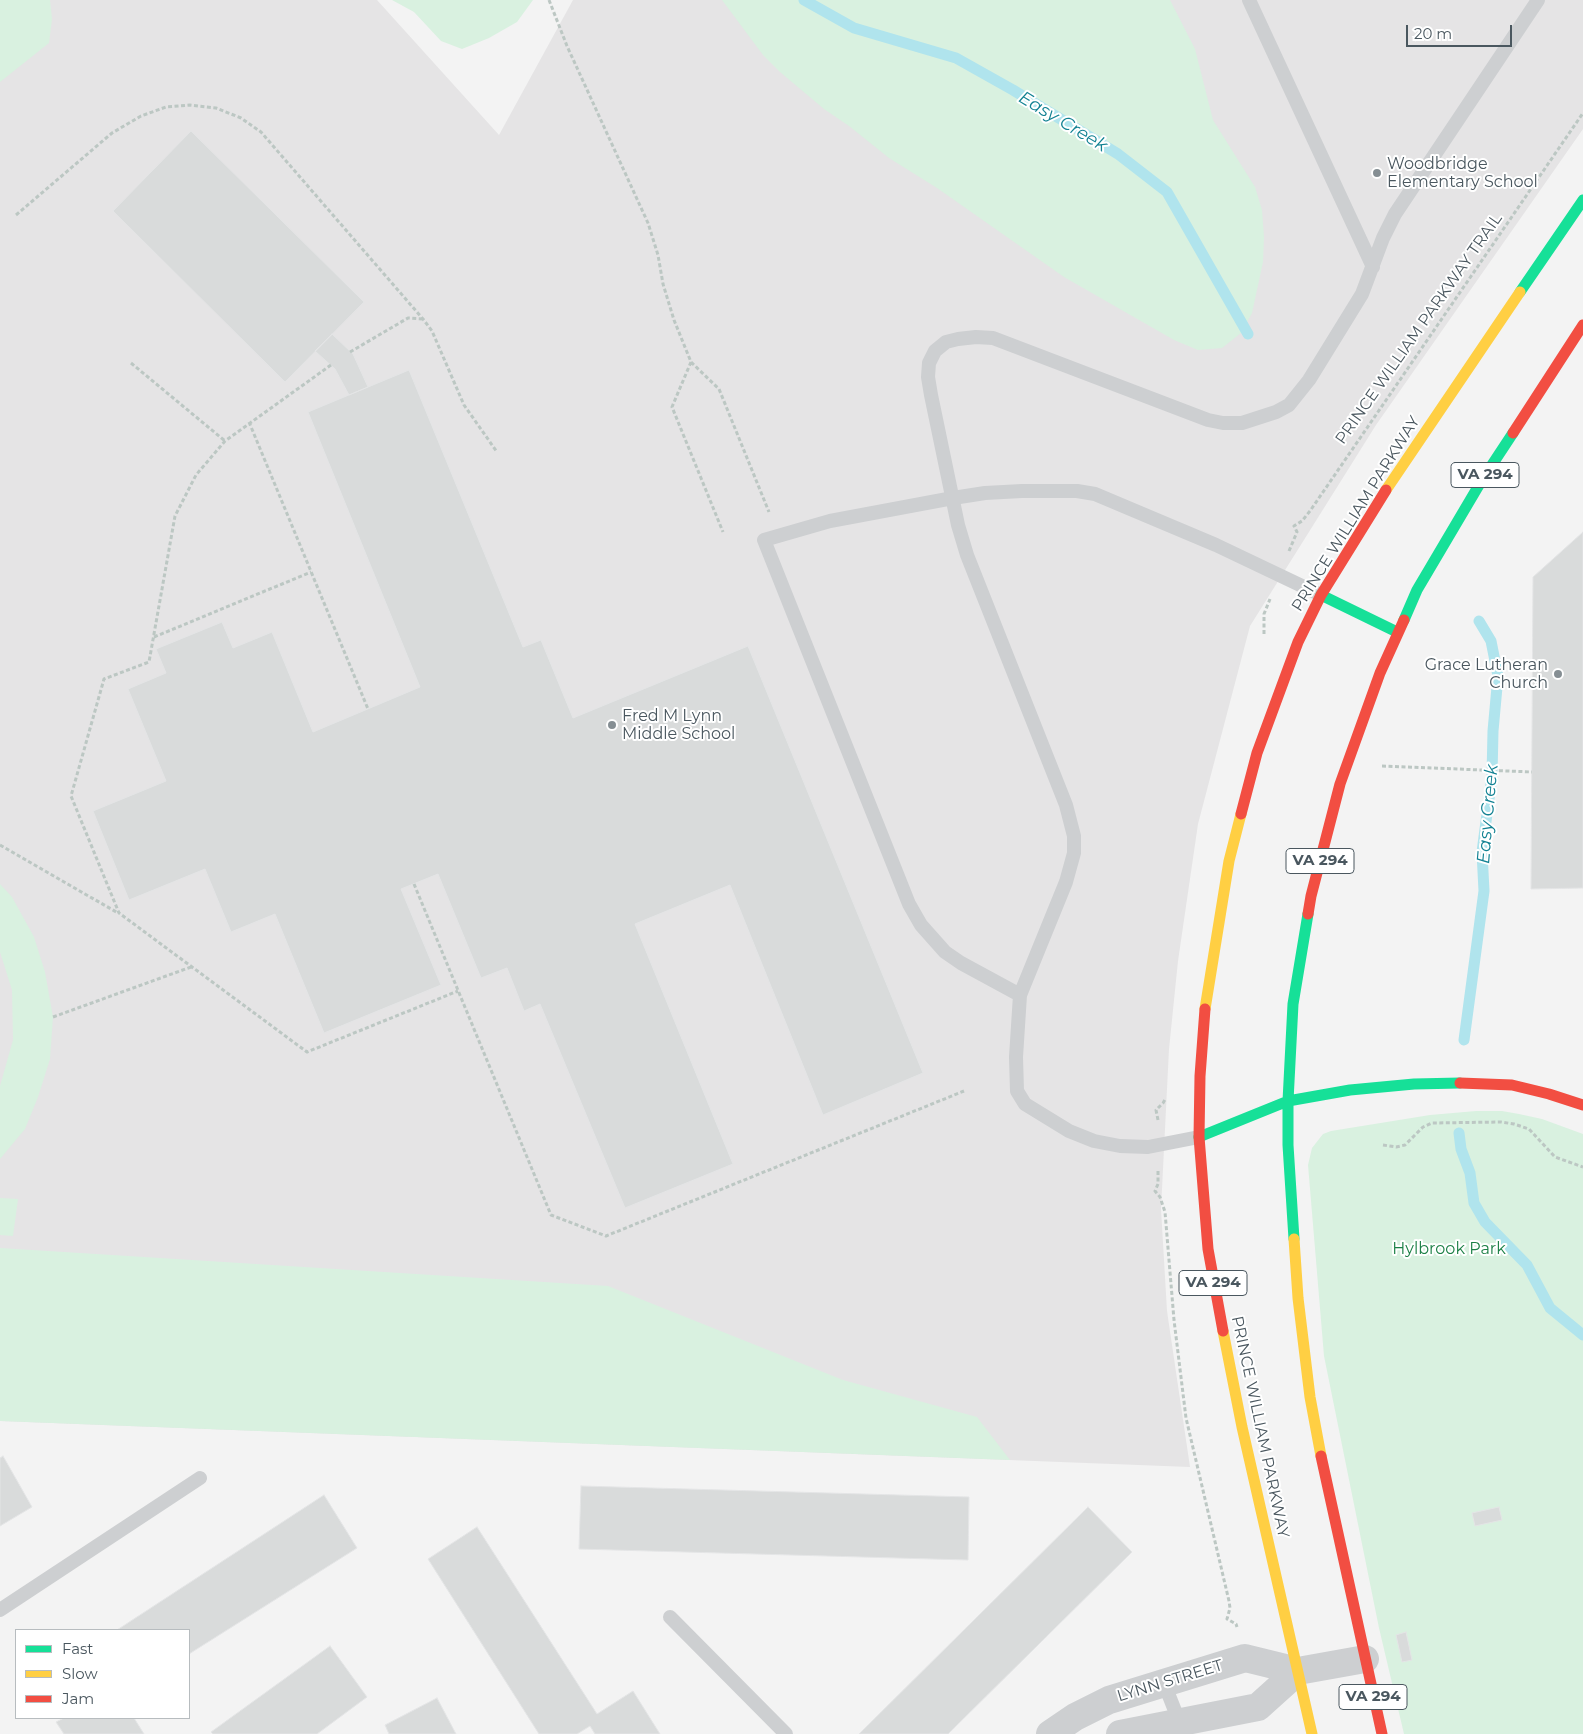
<!DOCTYPE html>
<html>
<head>
<meta charset="utf-8">
<style>
  body { margin:0 }
  #map { position:relative; width:1583px; height:1734px; overflow:hidden; background:#f3f3f3; font-family:Montserrat,sans-serif }
  canvas { display:block }
  .legend { position:absolute; left:15px; top:1629px; width:175px; height:90px; box-sizing:border-box; background:#fff; border:1px solid #b7bcbf; margin:0; padding:6px 9px; list-style:none; font-size:15px; color:#4a575f }
  .legend li { display:flex; align-items:center; gap:10px; height:25px }
  .legend b { width:25px; border:1px solid #b7bcbf }
  .scale { position:absolute; left:1406px; top:25px; width:106px; height:22px; box-sizing:border-box; border:2px solid #4a575f; border-top:0; padding-left:6px; font-size:15px; line-height:18px; white-space:nowrap; color:#4a575f; -webkit-text-stroke:4px #fff; paint-order:stroke }
</style>
</head>
<body>
<div id="map">
<canvas width="1583" height="1734"></canvas>
<ul class="legend">
<li><b style="height:6px;background:#16e098"></b>Fast</li>
<li><b style="height:6px;background:#ffcf43"></b>Slow</li>
<li><b style="height:6px;background:#f24e42"></b>Jam</li>
</ul>
<div class="scale">20 m</div>
</div>
<script>
const g = document.querySelector('canvas').getContext('2d');
g.lineJoin = 'round';
function fill(path, color) { g.fillStyle = color; g.fill(path, 'evenodd'); }
const shape = rows => new Path2D(rows.map(r => 'M' + r).join(''));
function trace(path, color, width, dash) { g.strokeStyle = color; g.lineWidth = width; g.lineCap = dash ? 'butt' : 'round'; g.setLineDash(dash || []); g.stroke(path); }
function drawText(font, color, halo, rows, align = 'center') {
  g.font = font + ' Montserrat,sans-serif'; g.lineWidth = 4; g.setLineDash([]); g.textBaseline = 'middle'; g.strokeStyle = halo; g.fillStyle = color; for (const [text, x, y, turn = 0] of rows) {
    g.save(); g.translate(x, y); g.rotate((+turn || 0) * Math.PI / 180); g.textAlign = isNaN(turn) ? turn : align; if (halo) g.strokeText(text, 0, 0); g.fillText(text, 0, 0); g.restore();
  }
}
fill(shape([
  [0,0,377,0,499,135,573,0,1583,0,1583,129,1376,425,1250,626,1198,824,1178,961,1169,1049,1161,1209,1167,1311,1190,1467,0,1421]
]), '#e5e4e5');
fill(shape([
  [0,0,50,0,52,19,49,43,0,82],
  [392,0,533,0,517,22,489,38,462,49,441,41,414,12],
  [722,0,1170,0,1195,49,1213,120,1255,187,1262,210,1264,237,1263,262,1252,313,1241,333,1222,348,1198,350,1174,340,1064,277,937,188,889,158,849,126,824,109,780,72,763,55],
  [0,884,12,897,34,937,45,972,53,1017,50,1059,38,1097,25,1129,0,1159,0,1086,13,1040,12,990,0,952],
  [1476,1111,1502,1111,1519,1114,1542,1119,1583,1134,1583,1734,1404,1734,1379,1628,1324,1356,1308,1165,1312,1148,1323,1134,1331,1131,1430,1115],
  [0,1198,18,1199,13,1236,0,1235],
  [0,1248,608,1286,843,1380,977,1417,1010,1460,0,1421]
]), '#d9f1e0');
trace(shape([
  [804,0,854,28,956,58,1013,90,1118,154,1167,192,1248,334],
  [1464,1040,1484,891,1482,852,1492,776,1493,731,1498,676,1491,641,1479,621],
  [1459,1133,1461,1149,1470,1173,1474,1203,1485,1222,1527,1265,1550,1308,1583,1335]
]), '#b0e4ed', 11);
const building = shape([
  [191,131,364,302,285,382,113,211,191,131],
  [332,334,353,354,368,387,349,395,335,369,315,351,332,334],
  [409,370,523,647,541,640,573,718,748,646,923,1073,823,1115,730,885,635,924,733,1164,625,1208,540,1004,524,1011,507,968,481,978,438,874,401,889,441,985,324,1033,275,914,231,932,205,869,129,900,93,811,166,781,128,689,166,673,156,649,222,622,233,648,272,632,313,732,420,687,308,412,409,370],
  [1583,532,1583,888,1531,889,1533,577,1583,532],
  [3,1456,32,1507,0,1526,0,1458,3,1456],
  [581,1486,969,1497,968,1560,579,1549,581,1486],
  [324,1495,357,1548,189,1654,189,1630,117,1630,324,1495],
  [1088,1507,1132,1552,948,1734,859,1734,1088,1507],
  [1499,1507,1502,1520,1475,1526,1472,1513,1499,1507],
  [477,1527,597,1714,633,1691,660,1734,595,1734,590,1726,577,1734,539,1734,428,1559,477,1527],
  [1406,1632,1412,1660,1402,1662,1396,1635,1406,1632],
  [330,1646,367,1697,317,1734,213,1734,211,1732,330,1646],
  [437,1698,456,1734,389,1734,385,1725,437,1698],
  [64,1718,134,1718,144,1734,64,1734,56,1722,64,1718]
]);
fill(building, '#d9dbdb');
trace(building, '#e4e5e6', 1);
trace(shape([
  [549,0,567,46,648,223,658,255,663,284,674,320,691,362,719,389,769,512],
  [16,215,112,133,141,116,166,107,190,105,216,108,241,118,261,132,423,319,432,331,464,405,497,452],
  [350,352,408,318,423,319],
  [691,362,672,407,723,532],
  [131,363,225,441],
  [331,365,225,441,196,475,175,516,149,662,104,679,71,796,119,913,307,1052,458,991],
  [249,422,368,709],
  [1289,551,1297,532,1294,526,1302,521,1310,511,1583,113],
  [1264,634,1264,614,1270,599],
  [154,637,311,572],
  [1382,766,1532,772],
  [0,845,118,913],
  [414,884,551,1215,606,1236,964,1091],
  [53,1017,191,967],
  [1158,1120,1156,1110,1163,1103,1166,1098],
  [1383,1145,1396,1147,1405,1145,1423,1127,1432,1123,1501,1122,1514,1124,1529,1129,1555,1157,1583,1167],
  [1158,1171,1158,1184,1155,1191,1160,1197,1165,1212,1174,1320,1186,1418,1229,1601,1230,1608,1227,1619,1236,1624,1237,1627]
]), '#bcc7c3', 3, [4, 2.5]);
trace(shape([
  [1249,0,1373,267],
  [1020,995,961,963,945,952,921,925,909,904,764,540,830,521,953,498,985,493,1022,491,1077,491,1095,494,1216,545,1321,595],
  [1199,1137,1148,1147,1120,1146,1094,1141,1069,1131,1025,1104,1017,1091,1016,1057,1020,995,1066,882,1074,853,1074,836,1066,805,967,555,958,525,931,395,928,377,929,363,935,351,946,342,958,339,976,337,993,338,1208,420,1223,423,1242,423,1276,412,1289,405,1309,380,1362,294,1383,238,1395,214,1538,0],
  [0,1610,200,1478],
  [670,1617,786,1734],
  [1164,1683,1181,1726]
]), '#cdcfd1', 14);
trace(shape([
  [1050,1734,1075,1717,1109,1700,1245,1658,1298,1671,1365,1659],
  [1120,1734,1258,1707,1298,1671]
]), '#cdcfd1', 28);
trace(shape([
  [1520,292,1583,200],
  [1321,595,1397,632],
  [1404,620,1417,590,1482,480,1513,433],
  [1199,1137,1288,1101,1350,1090,1414,1084,1460,1083],
  [1294,1239,1288,1145,1288,1101,1293,1004,1308,914]
]), '#16e098', 11);
trace(shape([
  [1386,490,1520,292],
  [1205,1009,1229,861,1241,814],
  [1294,1239,1298,1298,1310,1397,1321,1456],
  [1223,1331,1242,1427,1312,1734]
]), '#ffcf43', 11);
trace(shape([
  [1513,433,1583,325],
  [1241,814,1257,753,1298,642,1321,595,1386,490],
  [1308,914,1311,896,1340,784,1380,673,1404,620],
  [1205,1009,1200,1076,1199,1137,1208,1249,1223,1331],
  [1460,1083,1512,1085,1549,1094,1583,1105],
  [1321,1456,1382,1734]
]), '#f24e42', 11);
for (const [x, y, r, color] of [
  [1377,173,5,"#858e93"],
  [1558,674,5,"#858e93"],
  [612,725,5,"#858e93"]
]) { const dot = new Path2D(); dot.arc(x, y, r, 0, 2 * Math.PI); g.fillStyle = color; g.fill(dot); trace(dot, '#fff', 2); }
for (const [x, y, w] of [
  [1485,475,68],
  [1320,861,68],
  [1213,1283,68],
  [1373,1697,68]
]) { const box = new Path2D(); box.roundRect(x - w / 2, y - 12.5, w, 25, 4); g.fillStyle = '#fff'; g.fill(box); trace(box, '#4a575f', 1); }
drawText('bold 15px', '#4a575f', null, [
  ["VA 294",1485,475],
  ["VA 294",1320,861],
  ["VA 294",1213,1283],
  ["VA 294",1373,1697]
]);
drawText('16px', '#4a575f', '#fff', [
  ["Woodbridge",1387,164],
  ["Elementary School",1387,182],
  ["Grace Lutheran",1548,665,"right"],
  ["Church",1548,683,"right"],
  ["Fred M Lynn",622,716],
  ["Middle School",622,734]
], 'left');
drawText('16px', '#4a575f', '#fff', [
  ["PRINCE WILLIAM PARKWAY TRAIL",1419,329,-55],
  ["PRINCE WILLIAM PARKWAY",1356,514,-58],
  ["PRINCE WILLIAM PARKWAY",1260,1427,78],
  ["LYNN STREET",1170,1681,-17]
]);
drawText('16px', '#1c8046', '#fff', [
  ["Hylbrook Park",1449,1249]
]);
drawText('italic 18px', '#128293', '#fff', [
  ["Easy Creek",1063,122,31],
  ["Easy Creek",1488,814,-85]
]);
</script>
</body>
</html>
